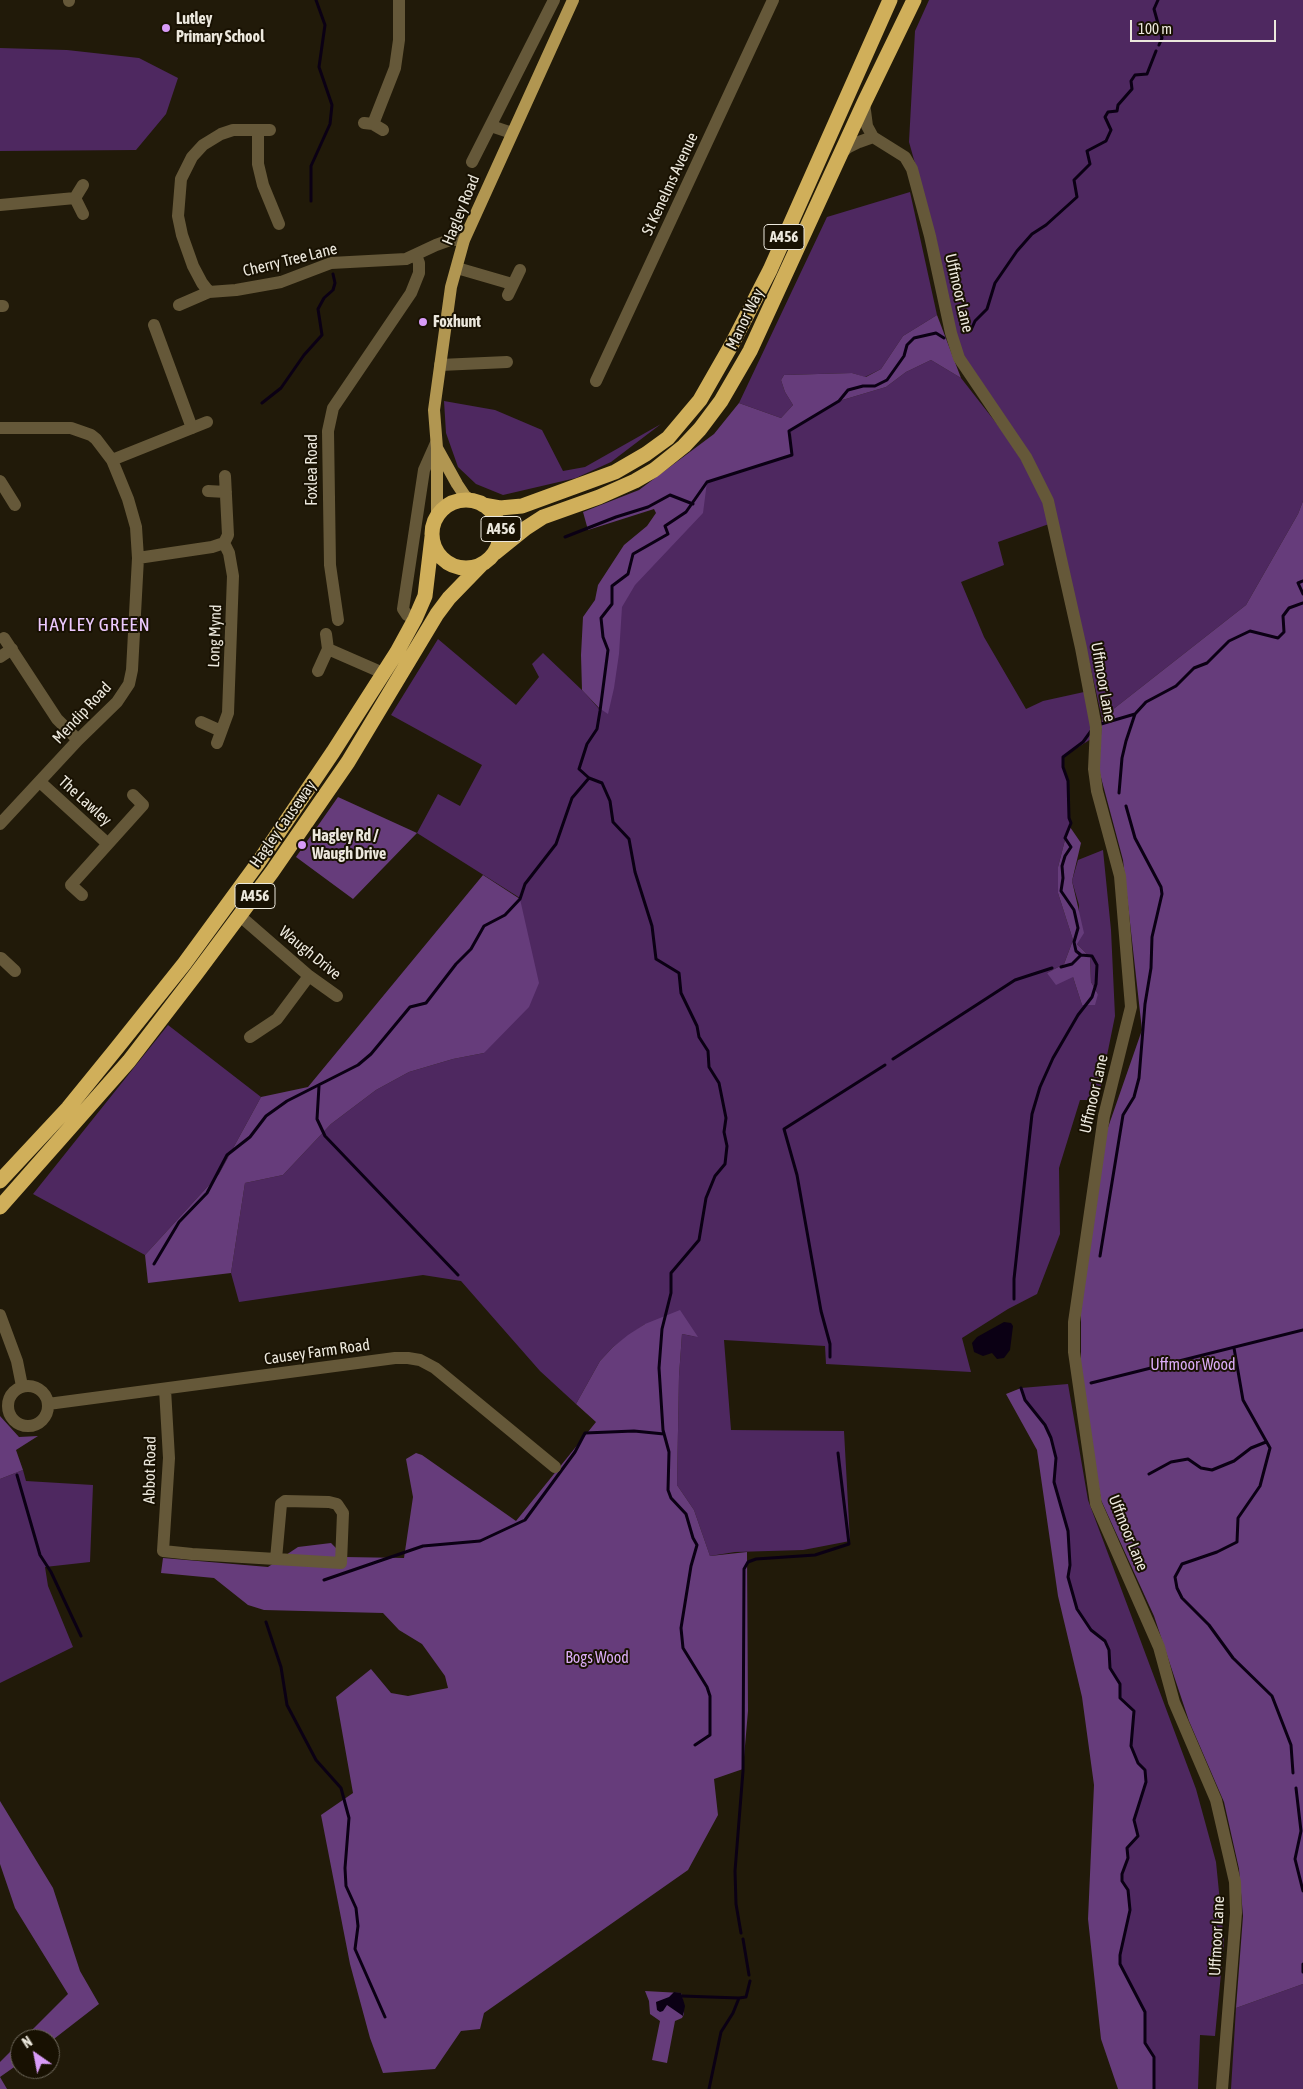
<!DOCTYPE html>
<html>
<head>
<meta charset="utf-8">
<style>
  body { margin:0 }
  #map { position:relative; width:1303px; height:2089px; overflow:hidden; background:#211a09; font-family:"Asap Condensed",sans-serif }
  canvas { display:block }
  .north { position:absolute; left:10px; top:2029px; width:50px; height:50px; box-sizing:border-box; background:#181102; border:1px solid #6d675a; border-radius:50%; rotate:327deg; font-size:14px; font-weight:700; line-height:20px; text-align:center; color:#ece8dd }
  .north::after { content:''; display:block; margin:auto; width:18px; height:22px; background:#d89bf8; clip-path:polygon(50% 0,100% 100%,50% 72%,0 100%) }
  .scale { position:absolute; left:1130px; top:20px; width:146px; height:22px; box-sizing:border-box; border:2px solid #ece8dd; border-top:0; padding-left:6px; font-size:15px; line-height:18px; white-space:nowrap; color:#ece8dd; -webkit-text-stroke:4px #181102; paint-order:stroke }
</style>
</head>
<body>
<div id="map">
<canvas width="1303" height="2089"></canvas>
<div class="north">N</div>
<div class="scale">100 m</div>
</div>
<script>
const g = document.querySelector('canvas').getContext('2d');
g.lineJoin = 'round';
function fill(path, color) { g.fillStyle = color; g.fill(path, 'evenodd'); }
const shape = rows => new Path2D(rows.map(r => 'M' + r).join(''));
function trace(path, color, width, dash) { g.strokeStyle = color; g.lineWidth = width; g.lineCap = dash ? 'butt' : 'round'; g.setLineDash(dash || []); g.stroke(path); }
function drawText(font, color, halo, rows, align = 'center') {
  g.font = font + ' "Asap Condensed",sans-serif'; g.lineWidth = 4; g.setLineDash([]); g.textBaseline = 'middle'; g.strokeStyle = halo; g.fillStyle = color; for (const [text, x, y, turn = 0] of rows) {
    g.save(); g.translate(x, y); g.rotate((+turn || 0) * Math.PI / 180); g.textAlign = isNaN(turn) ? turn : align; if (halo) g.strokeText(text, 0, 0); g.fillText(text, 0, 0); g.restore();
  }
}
fill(shape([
  [929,0,1303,0,1303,501,1298,514,1246,605,1102,718,1052,499,967,364,955,336,936,238,909,142,915,31],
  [0,48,67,50,139,58,178,78,166,114,136,150,0,151],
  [910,192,937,315,903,336,881,369,865,377,852,373,784,375,781,380,785,392,793,405,781,418,739,403,827,217],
  [931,360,961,378,1004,433,1024,464,1042,499,1049,524,998,542,1004,565,961,582,984,637,1026,709,1043,701,1084,692,1093,726,1091,739,1063,757,1063,767,1068,781,1069,818,1071,823,1067,832,1058,867,1058,893,1073,940,1064,964,1047,973,1073,977,1082,1005,1098,994,1091,982,1090,957,1077,944,1079,905,1072,881,1078,860,1103,850,1111,930,1115,1016,1098,1100,1080,1100,1059,1168,1060,1234,1037,1294,1008,1309,962,1338,971,1372,826,1364,825,1346,724,1340,731,1430,844,1431,850,1541,803,1550,735,1552,710,1556,694,1510,677,1485,679,1376,682,1334,697,1337,645,1324,613,1347,600,1361,576,1404,540,1371,461,1281,423,1275,239,1302,231,1273,245,1183,283,1175,331,1124,376,1090,409,1072,453,1059,484,1053,520,898,417,833,438,794,460,806,482,765,391,715,438,639,516,705,539,677,532,664,543,653,584,692,600,710,601,618,707,482,792,455,791,430,839,401,886,387,906,372],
  [444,401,495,410,542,430,563,471,585,467,661,424,611,462,576,478,503,495,476,484,458,467,446,433],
  [168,1025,261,1097,219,1174,145,1255,33,1194],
  [1068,1384,1088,1500,1196,1789,1216,1862,1224,1942,1215,2036,1200,2035,1198,2089,1154,2089,1154,2057,1145,2043,1145,2012,1120,1964,1120,1955,1130,1910,1128,1890,1122,1881,1122,1874,1128,1858,1127,1848,1138,1836,1134,1820,1146,1782,1145,1770,1138,1763,1131,1746,1134,1712,1120,1698,1120,1684,1110,1668,1109,1650,1105,1641,1091,1630,1077,1609,1068,1577,1070,1565,1068,1531,1054,1482,1056,1458,1051,1438,1045,1425,1025,1400,1021,1388],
  [23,1470,26,1481,93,1485,90,1562,45,1567,48,1586,73,1647,0,1683,0,1479],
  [1303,1984,1303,2089,1231,2089,1236,2008]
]), '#4e2860');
fill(shape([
  [937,315,961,378,931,360,906,372,886,387,839,401,791,430,792,455,707,482,703,513,635,585,622,607,619,654,614,688,608,714,599,708,582,690,581,655,583,617,595,600,598,585,624,545,647,526,656,513,654,509,588,530,583,512,639,490,714,434,739,403,781,418,793,405,785,392,781,380,784,375,852,373,866,377,881,369,903,336],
  [1303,501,1303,1984,1236,2008,1243,1916,1239,1869,1224,1802,1189,1721,1154,1616,1101,1500,1081,1378,1081,1292,1104,1139,1142,1030,1123,860,1099,770,1102,718,1246,605,1298,514],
  [338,797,417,833,353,899,296,857],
  [1070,827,1081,843,1072,881,1084,933,1077,944,1090,957,1091,982,1098,994,1095,1005,1082,1005,1073,977,1056,985,1047,973,1064,964,1073,940,1058,893,1058,867,1067,832],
  [483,875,520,899,539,983,529,1007,484,1053,453,1059,409,1072,376,1090,331,1124,283,1175,245,1183,231,1273,148,1283,145,1255,219,1174,261,1097,308,1087],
  [680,1310,698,1337,682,1334,679,1376,677,1485,694,1510,710,1556,747,1552,748,1711,743,1769,714,1779,718,1815,688,1870,484,2013,480,2029,461,2031,435,2069,383,2073,370,2038,350,1964,321,1815,353,1793,336,1697,371,1669,391,1693,408,1696,448,1688,445,1676,422,1644,399,1630,383,1613,264,1610,248,1605,214,1578,161,1573,163,1558,268,1567,298,1547,331,1543,345,1557,404,1558,413,1497,406,1459,416,1453,422,1455,516,1521,596,1422,576,1404,600,1361,613,1347,628,1335,645,1324],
  [1021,1388,1025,1400,1045,1425,1051,1438,1056,1458,1054,1482,1068,1531,1070,1565,1068,1577,1077,1609,1091,1630,1105,1641,1109,1650,1110,1668,1120,1684,1120,1698,1134,1711,1131,1746,1138,1763,1145,1770,1146,1782,1134,1820,1138,1836,1127,1848,1128,1858,1122,1874,1122,1881,1128,1890,1130,1910,1120,1954,1120,1964,1145,2012,1145,2043,1154,2057,1154,2089,1118,2089,1101,2039,1088,1919,1094,1785,1082,1697,1058,1596,1037,1450,1006,1394],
  [0,1416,19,1437,38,1436,16,1450,23,1470,0,1479],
  [0,1801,53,1888,80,1971,99,2004,50,2042,50,2039,23,2039,68,1994,15,1908,0,1864],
  [645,1991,681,1993,682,1996,684,2014,682,2018,675,2021,667,2063,652,2060,660,2021,650,2014,649,2001],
  [20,2042,20,2063,0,2077,7,2089,0,2089,0,2062]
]), '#663c7b');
fill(shape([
  [1004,1322,1011,1323,1013,1326,1010,1350,1004,1358,997,1359,992,1353,983,1356,974,1352,972,1343,977,1337],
  [674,1992,681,1993,682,1996,685,2006,683,2016,667,2005,663,2011,660,2012,657,2010,656,2002,669,1997]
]), '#0b0014');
trace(shape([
  [1158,0,1154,9,1162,38,1159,45],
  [311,201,311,166,330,124,332,105,319,67,325,25,316,0],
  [962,332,971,330,975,321,987,309,995,283,1017,251,1032,234,1046,225,1077,197,1074,180,1090,164,1087,151,1106,141,1111,130,1105,117,1108,112,1117,111,1118,105,1132,89,1131,81,1135,75,1147,74,1156,51],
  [262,403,281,388,304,355,322,335,318,309,324,298,333,290,335,283,333,274],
  [565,537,616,517,648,507,670,495,693,504],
  [1303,581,1298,583,1303,594],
  [1101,724,1135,714],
  [1119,793,1122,758,1126,741,1135,714,1146,702,1176,686,1194,668,1207,663,1229,641,1250,631,1278,638,1284,632,1283,616,1289,608,1303,603],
  [1061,967,1072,964,1081,955],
  [893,1059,1015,980,1052,968],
  [319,1086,317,1119,325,1136,458,1275],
  [1100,1256,1123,1115,1134,1097,1139,1078,1145,1004,1151,968,1152,937,1162,894,1161,887,1135,838,1126,806],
  [154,1264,179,1222,207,1193,227,1155,250,1137,266,1116,287,1101,358,1065,371,1054,410,1007,426,1003,456,964,471,949,484,926,505,915,520,899,525,884,556,844,572,798,589,778],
  [1014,1299,1014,1279,1032,1114,1040,1087,1053,1058,1078,1015,1092,997,1096,984,1097,965,1092,956,1081,955,1076,951,1074,942,1078,928,1074,910,1061,891,1063,878,1062,866,1065,856,1071,847,1065,838,1071,823,1069,818,1068,781,1063,767,1063,757,1083,742,1091,731],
  [1234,1348,1243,1400,1270,1448,1260,1486,1238,1518,1237,1542,1217,1552,1182,1564,1175,1577,1177,1588,1182,1598,1209,1625,1233,1658,1272,1696,1291,1745,1293,1773],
  [830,1357,830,1344,821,1311,797,1175,784,1129,885,1065],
  [1091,1383,1303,1330],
  [1021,1388,1025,1400,1045,1425,1051,1438,1056,1458,1054,1482,1068,1531,1070,1565,1068,1577,1077,1609,1091,1630,1105,1641,1109,1650,1110,1668,1120,1684,1120,1698,1134,1711,1131,1746,1138,1763,1145,1770,1146,1782,1134,1820,1138,1836,1127,1848,1128,1858,1122,1874,1122,1881,1128,1890,1130,1910,1120,1955,1120,1964,1145,2012,1145,2043,1154,2057,1154,2089],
  [1149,1474,1171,1462,1188,1459,1201,1468,1212,1470,1234,1461,1251,1448,1266,1442],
  [17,1475,40,1555,51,1572,81,1636],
  [324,1580,423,1546,480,1541,525,1520,575,1452,585,1433,634,1431,664,1434],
  [266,1622,281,1667,287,1705,316,1760,341,1788,349,1818,345,1868,346,1886,356,1908,358,1926,355,1949,385,2017],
  [695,1745,710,1735,710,1696,707,1687,683,1648,681,1628,691,1566,697,1545,693,1538,686,1514,671,1498,668,1490,669,1452,663,1430,659,1368,662,1329,671,1293,671,1273,699,1240,706,1198,715,1176,725,1164,727,1146,724,1132,726,1118,719,1083,709,1067,708,1051,699,1037,697,1026,681,993,679,973,656,959,652,926,635,872,629,839,613,822,610,801,602,783,589,778,579,769,587,744,597,729,600,711,608,650,603,637,601,618,612,604,612,586,628,574,633,554,668,534,665,526,686,512,707,482,792,455,789,431,839,401,848,390,863,386,875,386,887,380,904,356,907,345,914,338,936,333,944,338],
  [1296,1788,1301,1831,1295,1859,1303,1891],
  [741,1933,736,1904,735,1871,743,1771,744,1569,748,1562,756,1559,815,1555,849,1544,838,1453],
  [743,1939,749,1975],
  [1303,1964,1303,1972],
  [682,1996,739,1998],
  [709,2089,721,2032,733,2013,739,1998,746,1997,750,1981]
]), '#0b0014', 3);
trace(shape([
  [69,0,69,1],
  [864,103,867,126,873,137,905,157,912,169,930,236,951,333,959,358,1026,457,1048,501,1081,648,1096,727,1094,769,1097,791,1120,876,1131,1007,1104,1116,1074,1322,1074,1352,1096,1504,1159,1647,1174,1702,1216,1800,1235,1882,1236,1913,1222,2089],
  [364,123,373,124,383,130],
  [373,124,395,68,399,40,399,0],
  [491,126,512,133],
  [258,130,258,164,263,185,279,224],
  [270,130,233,130,221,134,203,145,192,157,181,179,178,216,182,235,193,266,202,283,209,292,236,290,281,282,331,263,406,259,436,245,450,240,464,240],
  [841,154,847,148,859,142,873,137],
  [472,162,554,0],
  [0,205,75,198],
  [83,214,75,198,83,185],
  [457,268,512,284],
  [508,295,520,270],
  [179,305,209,292],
  [0,306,3,306],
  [154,325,192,428],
  [440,365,507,362],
  [596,381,773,0],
  [0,428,71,428,91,435,96,439,112,460,128,499,136,527,138,558,132,670,129,684,117,702,78,740,0,824],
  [112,460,207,422],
  [0,481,15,505],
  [208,491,226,492],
  [224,543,228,535,225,476],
  [138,558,212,547,224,543,229,553,233,576,228,713,217,743],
  [415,619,407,615,403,609,424,470,436,443],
  [338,620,330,565,328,431,333,408,411,293,419,273,419,263,416,255],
  [326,634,328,649],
  [4,638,57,719,78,740],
  [0,657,12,649],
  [318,671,328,649,383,673],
  [201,722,221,731],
  [40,782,108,844],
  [82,895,71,885,143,805,133,795],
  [240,916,309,976,337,996],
  [1,958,15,971],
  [250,1037,277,1019,309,976],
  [0,1315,17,1361,22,1386],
  '8 1406a20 20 0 1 1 40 0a20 20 0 1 1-40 0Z',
  [165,1389,169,1458,163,1551,192,1554,276,1559,341,1563,343,1513,337,1504,329,1502,285,1501,281,1504,276,1559],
  [48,1404,395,1358,408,1358,420,1360,435,1368,555,1467]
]), '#655839', 12);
trace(shape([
  [437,448,457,484,465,496,473,501],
  [437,515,437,448,434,410,451,287,464,240,573,0]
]), '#b19651', 12);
trace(shape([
  '432 534a34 34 0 1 1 68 0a34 34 0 1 1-68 0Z',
  [483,505,500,508,522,506,615,472,646,454,668,438,700,400,732,344,770,270,890,0],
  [495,553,526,528,543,517,599,497,635,481,654,470,684,446,700,429,721,401,750,351,864,103,914,0],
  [0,1181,68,1108,116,1049,184,964,258,863,333,752,397,652,415,619,425,596,432,537],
  [0,1207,129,1061,196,974,272,872,348,762,437,614,449,598,482,564]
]), '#d0af5a', 15);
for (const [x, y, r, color] of [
  [166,28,5,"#d89bf8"],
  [423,322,5,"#d89bf8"],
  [302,845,5,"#d89bf8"]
]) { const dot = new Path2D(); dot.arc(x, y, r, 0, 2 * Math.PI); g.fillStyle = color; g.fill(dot); trace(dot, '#181102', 2); }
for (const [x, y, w] of [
  [784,237,40],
  [501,529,40],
  [255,896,40]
]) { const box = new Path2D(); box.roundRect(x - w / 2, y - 12.5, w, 25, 4); g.fillStyle = '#181102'; g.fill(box); trace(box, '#ece8dd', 1); }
drawText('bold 15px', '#ece8dd', null, [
  ["A456",784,237],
  ["A456",501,529],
  ["A456",255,896]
]);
drawText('bold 16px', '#ece8dd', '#181102', [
  ["Lutley",176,19],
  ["Primary School",176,37],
  ["Foxhunt",433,322],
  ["Hagley Rd /",312,836],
  ["Waugh Drive",312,854]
], 'left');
drawText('16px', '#ece8dd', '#181102', [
  ["St Kenelms Avenue",670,184,-65],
  ["Hagley Road",461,210,-68],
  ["Cherry Tree Lane",290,260,-14],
  ["Uffmoor Lane",959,293,77],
  ["Manor Way",745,319,-64],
  ["Foxlea Road",312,470,-90],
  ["Long Mynd",215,636,-88],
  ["Uffmoor Lane",1103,682,80],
  ["Mendip Road",82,713,-47],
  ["The Lawley",85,801,42],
  ["Hagley Causeway",283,824,-55],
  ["Waugh Drive",310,953,39],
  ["Uffmoor Lane",1094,1094,-77],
  ["Causey Farm Road",317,1352,-8],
  ["Abbot Road",150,1470,-89],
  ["Uffmoor Lane",1128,1533,68],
  ["Uffmoor Lane",1217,1936,-87]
]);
drawText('16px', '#dbacf6', '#181102', [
  ["Uffmoor Wood",1193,1365],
  ["Bogs Wood",597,1658]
]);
g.letterSpacing = '1px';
drawText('19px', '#eccaff', '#181102', [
  ["HAYLEY GREEN",94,625]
]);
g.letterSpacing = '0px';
</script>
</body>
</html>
